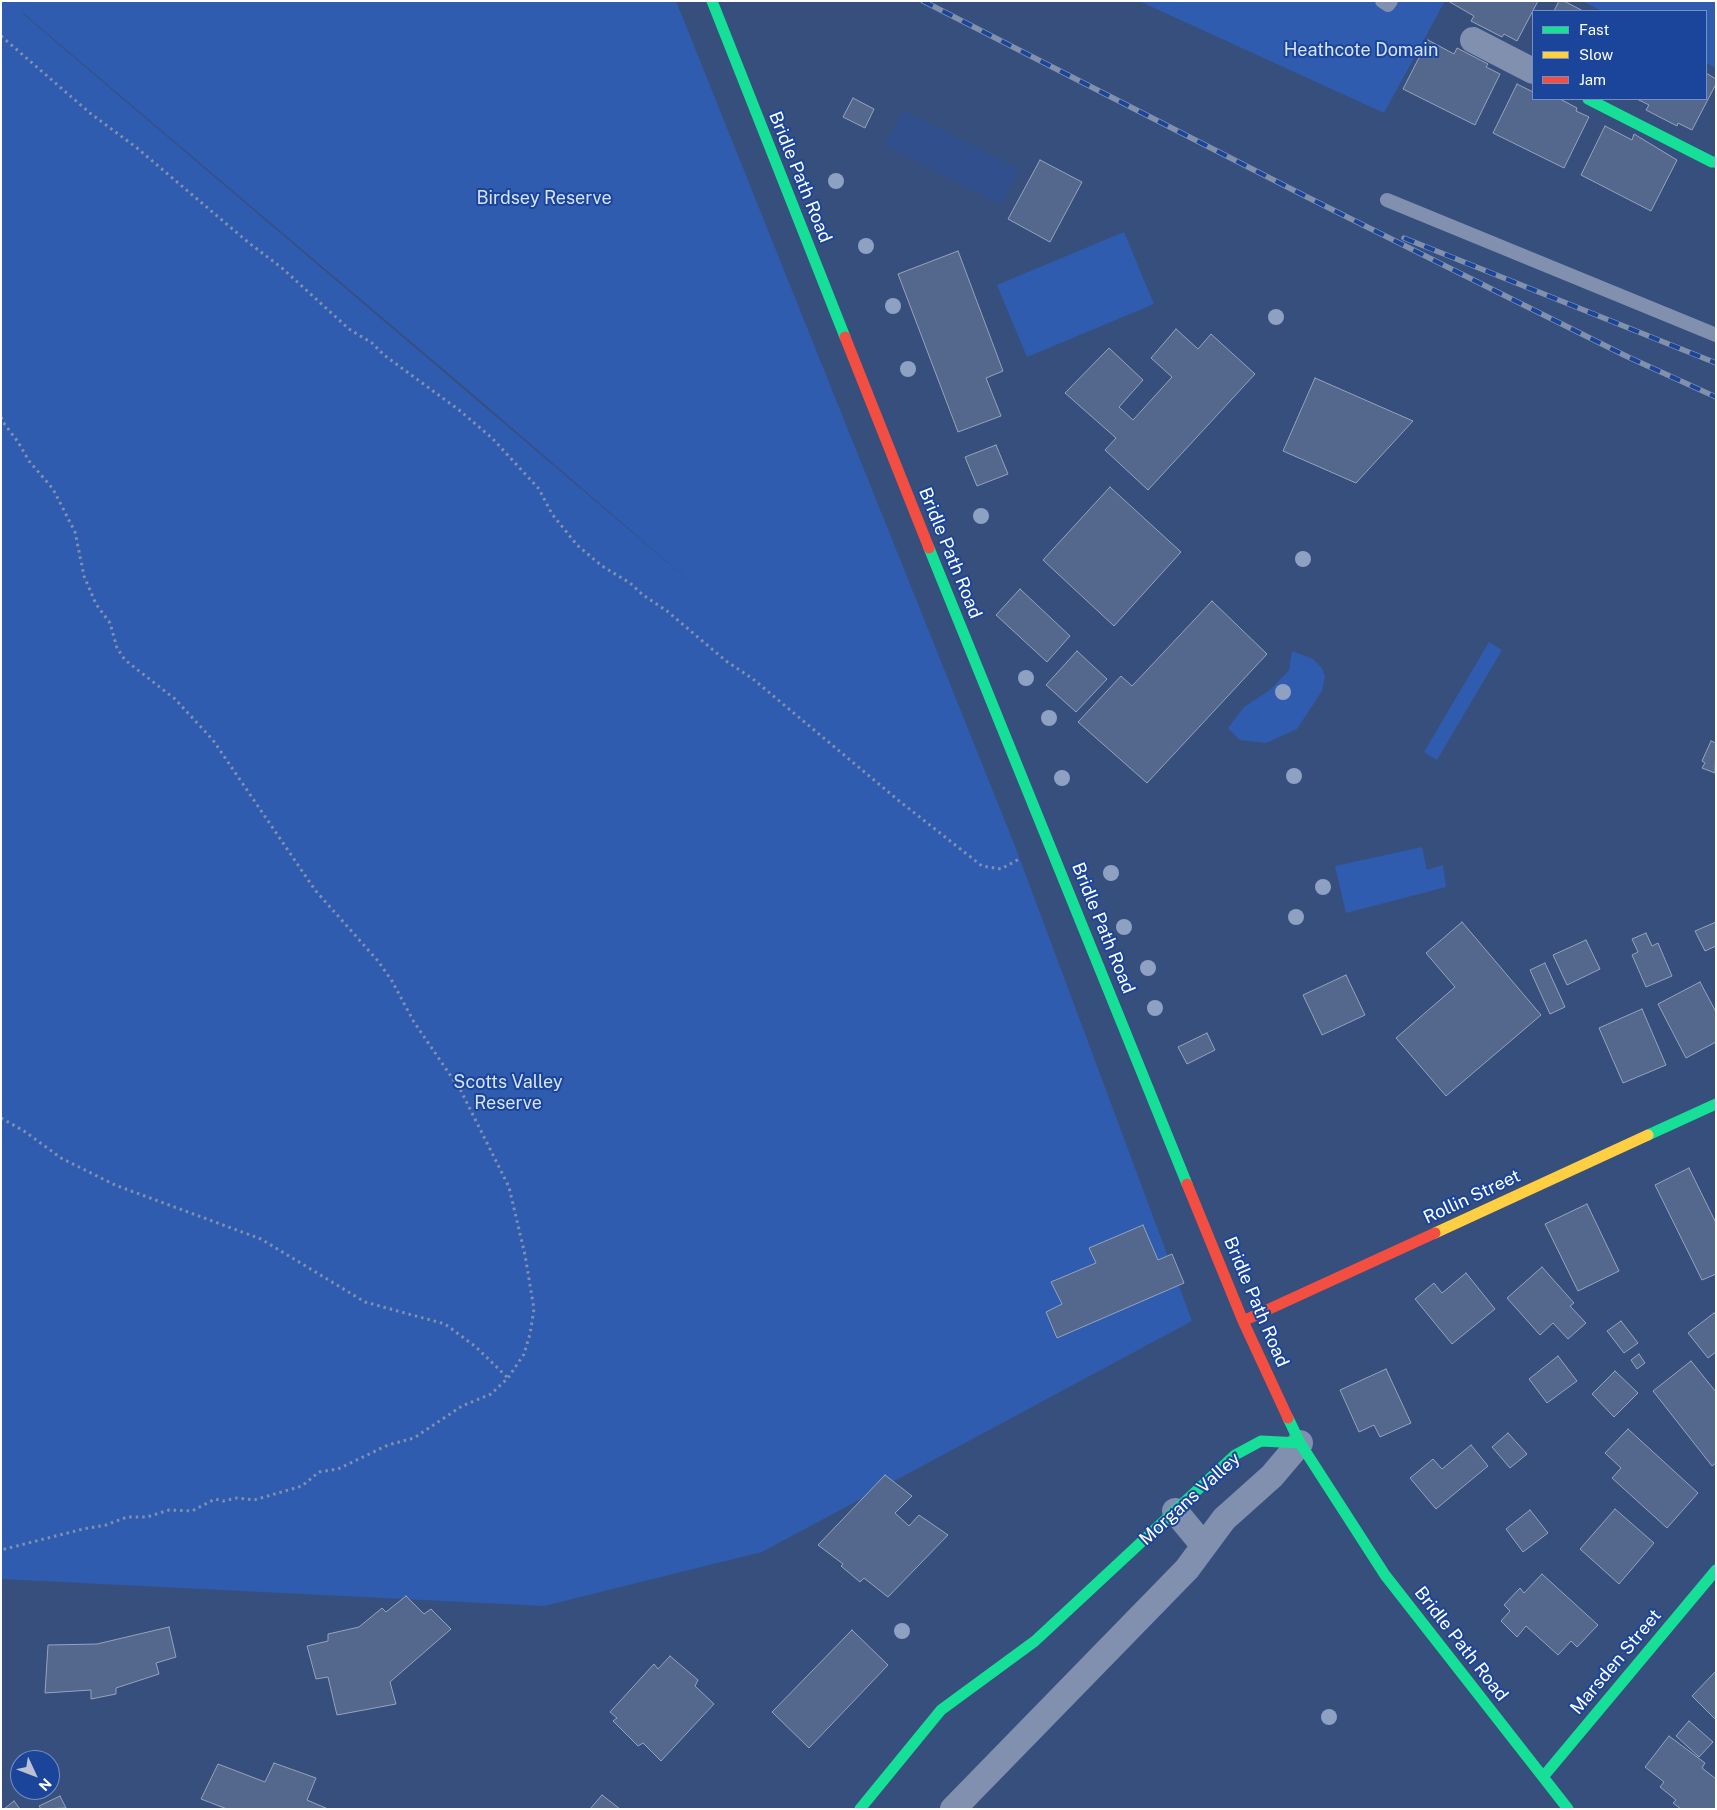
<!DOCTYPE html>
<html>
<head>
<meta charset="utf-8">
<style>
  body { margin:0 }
  #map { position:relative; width:1717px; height:1810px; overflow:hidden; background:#374f7d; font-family:"Public Sans",sans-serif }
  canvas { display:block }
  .frame { position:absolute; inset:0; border:2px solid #fff; pointer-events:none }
  .legend { position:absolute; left:1532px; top:10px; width:175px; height:90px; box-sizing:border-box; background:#1a459a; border:1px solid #768fc2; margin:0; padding:6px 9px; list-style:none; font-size:15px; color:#fff }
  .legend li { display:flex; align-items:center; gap:10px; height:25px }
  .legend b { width:25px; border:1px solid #768fc2 }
  .north { position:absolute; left:10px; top:1750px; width:50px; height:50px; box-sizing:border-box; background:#1a459a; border:1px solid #768fc2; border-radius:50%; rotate:133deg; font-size:14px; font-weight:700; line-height:20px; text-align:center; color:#fff }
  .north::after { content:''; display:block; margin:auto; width:18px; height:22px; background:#b9c1d2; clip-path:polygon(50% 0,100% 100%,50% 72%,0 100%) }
</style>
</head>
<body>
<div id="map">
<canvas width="1717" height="1810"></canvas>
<div class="frame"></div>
<ul class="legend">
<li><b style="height:6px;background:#16e098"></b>Fast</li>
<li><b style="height:6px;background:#ffcf43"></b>Slow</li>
<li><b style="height:6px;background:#f24e42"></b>Jam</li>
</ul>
<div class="north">N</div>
</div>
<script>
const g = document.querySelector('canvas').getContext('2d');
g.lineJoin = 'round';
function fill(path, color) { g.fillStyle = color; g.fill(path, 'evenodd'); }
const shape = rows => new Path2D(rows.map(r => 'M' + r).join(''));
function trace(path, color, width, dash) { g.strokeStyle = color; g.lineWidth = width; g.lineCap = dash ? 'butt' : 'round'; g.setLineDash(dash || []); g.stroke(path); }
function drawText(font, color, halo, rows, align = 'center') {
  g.font = font + ' "Public Sans",sans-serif'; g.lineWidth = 4; g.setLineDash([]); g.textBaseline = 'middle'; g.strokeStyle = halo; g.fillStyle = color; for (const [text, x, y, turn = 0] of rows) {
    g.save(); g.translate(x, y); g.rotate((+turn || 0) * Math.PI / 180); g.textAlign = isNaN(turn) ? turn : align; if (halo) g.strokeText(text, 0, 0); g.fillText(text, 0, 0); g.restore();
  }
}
fill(shape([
  [1,1,676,1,1015,846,1192,1321,762,1552,544,1606,1,1579],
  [23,13,469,391,714,602,23,14],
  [1139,1,1445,1,1384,113],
  [1582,1,1716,1,1716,68,1706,63,1706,11,1602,11],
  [1124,232,1154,304,1027,357,997,285],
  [1489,642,1502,650,1437,760,1424,752],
  [1292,651,1313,659,1322,668,1325,676,1322,691,1297,729,1266,743,1240,740,1228,728,1244,707,1270,690,1289,670],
  [1422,847,1427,870,1443,865,1446,887,1346,913,1335,866]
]), '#2f5caf');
fill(shape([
  [903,110,1019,169,1001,205,885,145]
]), '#314f8d');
const building = shape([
  [1448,1,1538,1,1517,41,1504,34,1502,37,1471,21,1474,16,1448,1],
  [1559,1,1564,1,1583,11,1554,11,1559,1],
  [1428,40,1454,54,1457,48,1488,64,1486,67,1500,74,1475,125,1403,89,1428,40],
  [1706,73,1716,79,1716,84,1692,130,1678,123,1677,126,1646,110,1649,105,1637,99,1706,99,1706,73],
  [1517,84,1533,92,1533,99,1560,99,1577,108,1576,111,1589,117,1564,168,1493,133,1517,84],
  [853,98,874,109,865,128,843,117,853,98],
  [1605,126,1632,140,1634,134,1677,160,1651,211,1581,175,1605,126],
  [1040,160,1082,182,1050,242,1008,219,1040,160],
  [958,251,1003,371,986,378,1001,416,958,432,898,274,958,251],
  [1176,329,1198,349,1211,334,1255,374,1148,490,1105,450,1116,438,1065,393,1109,348,1143,380,1119,407,1133,420,1172,377,1151,358,1176,329],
  [1315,378,1413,421,1356,483,1283,451,1315,378],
  [996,445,1008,474,977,486,965,457,996,445],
  [1110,487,1181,552,1114,626,1043,560,1110,487],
  [1020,589,1070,636,1047,662,996,615,1020,589],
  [1212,601,1267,654,1147,783,1078,722,1121,676,1132,686,1212,601],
  [1077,651,1107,679,1076,712,1046,685,1077,651],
  [1711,741,1716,743,1715,773,1702,768,1705,763,1702,761,1711,741],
  [1462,922,1541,1015,1446,1096,1396,1038,1455,987,1426,953,1462,922],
  [1716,922,1716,946,1705,951,1695,931,1716,922],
  [1646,933,1652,946,1658,943,1672,976,1646,987,1632,955,1638,952,1632,939,1646,933],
  [1586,940,1600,969,1567,985,1553,955,1586,940],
  [1545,963,1565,1007,1550,1014,1530,970,1545,963],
  [1346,975,1365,1015,1322,1035,1303,995,1346,975],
  [1700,982,1716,1012,1716,1042,1686,1058,1658,1004,1700,982],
  [1642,1009,1666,1065,1623,1083,1599,1028,1642,1009],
  [1207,1033,1215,1050,1187,1064,1178,1047,1207,1033],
  [1689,1168,1716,1223,1716,1274,1702,1280,1655,1185,1689,1168],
  [1587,1204,1619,1271,1578,1291,1545,1224,1587,1204],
  [1143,1225,1158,1260,1172,1254,1184,1283,1057,1338,1046,1312,1062,1304,1051,1282,1096,1263,1089,1248,1143,1225],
  [1542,1267,1574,1303,1570,1306,1586,1323,1568,1339,1553,1323,1540,1335,1507,1298,1542,1267],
  [1466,1273,1495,1309,1452,1344,1415,1299,1434,1283,1442,1293,1466,1273],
  [1714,1313,1716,1315,1716,1352,1708,1358,1688,1333,1714,1313],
  [1621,1321,1638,1343,1624,1353,1607,1331,1621,1321],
  [1639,1354,1645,1363,1637,1369,1631,1360,1639,1354],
  [1558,1356,1577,1381,1547,1403,1529,1379,1558,1356],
  [1691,1361,1716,1392,1716,1463,1712,1466,1653,1391,1691,1361],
  [1386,1369,1411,1423,1380,1437,1374,1425,1359,1432,1340,1390,1386,1369],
  [1615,1371,1638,1393,1614,1417,1592,1394,1615,1371],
  [1628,1429,1698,1493,1667,1528,1612,1478,1621,1468,1605,1453,1628,1429],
  [1508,1433,1527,1454,1510,1468,1492,1447,1508,1433],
  [1471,1445,1488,1466,1436,1509,1410,1478,1433,1459,1442,1469,1471,1445],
  [885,1475,912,1496,895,1513,909,1526,919,1515,948,1535,888,1597,864,1578,860,1582,841,1566,843,1564,818,1545,885,1475],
  [1615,1509,1654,1543,1619,1584,1580,1549,1615,1509],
  [1530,1510,1548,1533,1523,1552,1506,1529,1530,1510],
  [1542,1574,1598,1625,1577,1647,1571,1641,1558,1655,1526,1626,1517,1637,1501,1621,1510,1611,1504,1605,1520,1588,1524,1593,1542,1574],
  [406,1596,424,1614,431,1609,451,1629,390,1682,396,1704,337,1715,328,1677,316,1679,307,1646,328,1641,328,1634,359,1627,382,1608,386,1612,406,1596],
  [169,1627,176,1657,156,1663,159,1674,116,1688,116,1694,91,1699,91,1690,45,1693,48,1645,97,1644,169,1627],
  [852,1630,888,1665,809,1748,772,1712,852,1630],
  [670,1656,698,1680,695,1686,714,1704,661,1761,643,1743,638,1746,613,1721,617,1718,610,1712,654,1664,658,1669,670,1656],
  [1716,1671,1716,1720,1692,1696,1716,1671],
  [1689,1721,1713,1742,1699,1757,1676,1736,1689,1721],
  [1669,1736,1705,1763,1702,1768,1716,1779,1716,1809,1681,1809,1673,1803,1676,1800,1660,1787,1664,1782,1645,1767,1669,1736],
  [274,1763,316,1778,307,1800,328,1809,227,1809,201,1799,218,1764,265,1782,274,1763],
  [602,1795,620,1809,590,1809,602,1795],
  [60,1796,66,1808,41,1809,39,1806,60,1796],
  [14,1801,20,1809,4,1809,14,1801]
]);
fill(building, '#54678c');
trace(building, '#96a3bc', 1);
trace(shape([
  [1,36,90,113,137,148,249,243,282,268,349,329,372,343,384,355,459,410,492,438,539,489,552,514,577,545,602,566,630,583,643,595,667,611,726,661,753,679,898,800,982,866,1001,869,1021,858],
  [1,417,3,422,18,442,29,461,53,489,75,532,84,576,96,604,110,623,117,648,125,660,175,699,213,740,315,890,378,961,392,981,414,1022,461,1091,509,1187,525,1255,534,1309,530,1334,524,1354,508,1378,491,1394,462,1406,414,1438,388,1445,338,1469,319,1472,302,1486,254,1500,237,1498,223,1501,215,1499,192,1511,169,1510,147,1517,127,1517,106,1525,83,1529,1,1550],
  [1,1118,24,1131,61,1158,115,1185,261,1239,365,1302,445,1324,476,1347,508,1378]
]), '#8290af', 3, [2.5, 4]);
trace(shape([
  [1382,1,1388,5,1391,1],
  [1387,200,1716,335]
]), '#8290af', 14);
trace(shape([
  [1473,40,1533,71],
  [1175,1511,1204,1546],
  [953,1809,1187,1569,1224,1519,1272,1476,1300,1443]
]), '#8290af', 26);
trace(shape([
  [712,1,845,337],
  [1588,99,1712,162,1716,162],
  [929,548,1187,1184],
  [1648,1135,1716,1104],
  [1288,1418,1300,1443,1385,1575,1568,1809],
  [1543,1777,1716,1570],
  [860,1809,941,1710,1035,1641,1235,1455,1261,1441,1300,1443]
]), '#16e098', 11);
trace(shape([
  [1435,1233,1648,1135]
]), '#ffcf43', 11);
trace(shape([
  [845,337,929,548],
  [1187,1184,1243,1321,1288,1418],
  [1243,1321,1435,1233]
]), '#f24e42', 11);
const rail = shape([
  [923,1,1305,196,1628,357,1716,397],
  [1404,238,1716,363]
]);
trace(rail, '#8190ad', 5.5);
trace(rail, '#1a459a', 4, [11]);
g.fillStyle = '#8fa1c3';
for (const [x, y] of [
  [836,181],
  [866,246],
  [893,306],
  [1276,317],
  [908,369],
  [981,516],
  [1303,559],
  [1026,678],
  [1283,692],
  [1049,718],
  [1294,776],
  [1062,778],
  [1111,873],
  [1323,887],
  [1296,917],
  [1124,927],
  [1148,968],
  [1155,1008],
  [902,1631],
  [1329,1717]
]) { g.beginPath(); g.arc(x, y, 8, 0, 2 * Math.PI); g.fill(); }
drawText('18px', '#d7e4fc', '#1a459a', [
  ["Heathcote Domain",1361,50],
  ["Birdsey Reserve",544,198],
  ["Scotts Valley",508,1082],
  ["Reserve",508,1103]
]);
drawText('18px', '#fff', '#1a459a', [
  ["Bridle Path Road",800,177,68],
  ["Bridle Path Road",950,553,68],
  ["Bridle Path Road",1103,928,68],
  ["Rollin Street",1472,1197,-25],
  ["Bridle Path Road",1256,1302,67],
  ["Morgans Valley",1190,1499,-42],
  ["Bridle Path Road",1461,1644,52],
  ["Marsden Street",1616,1662,-50]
]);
</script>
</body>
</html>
